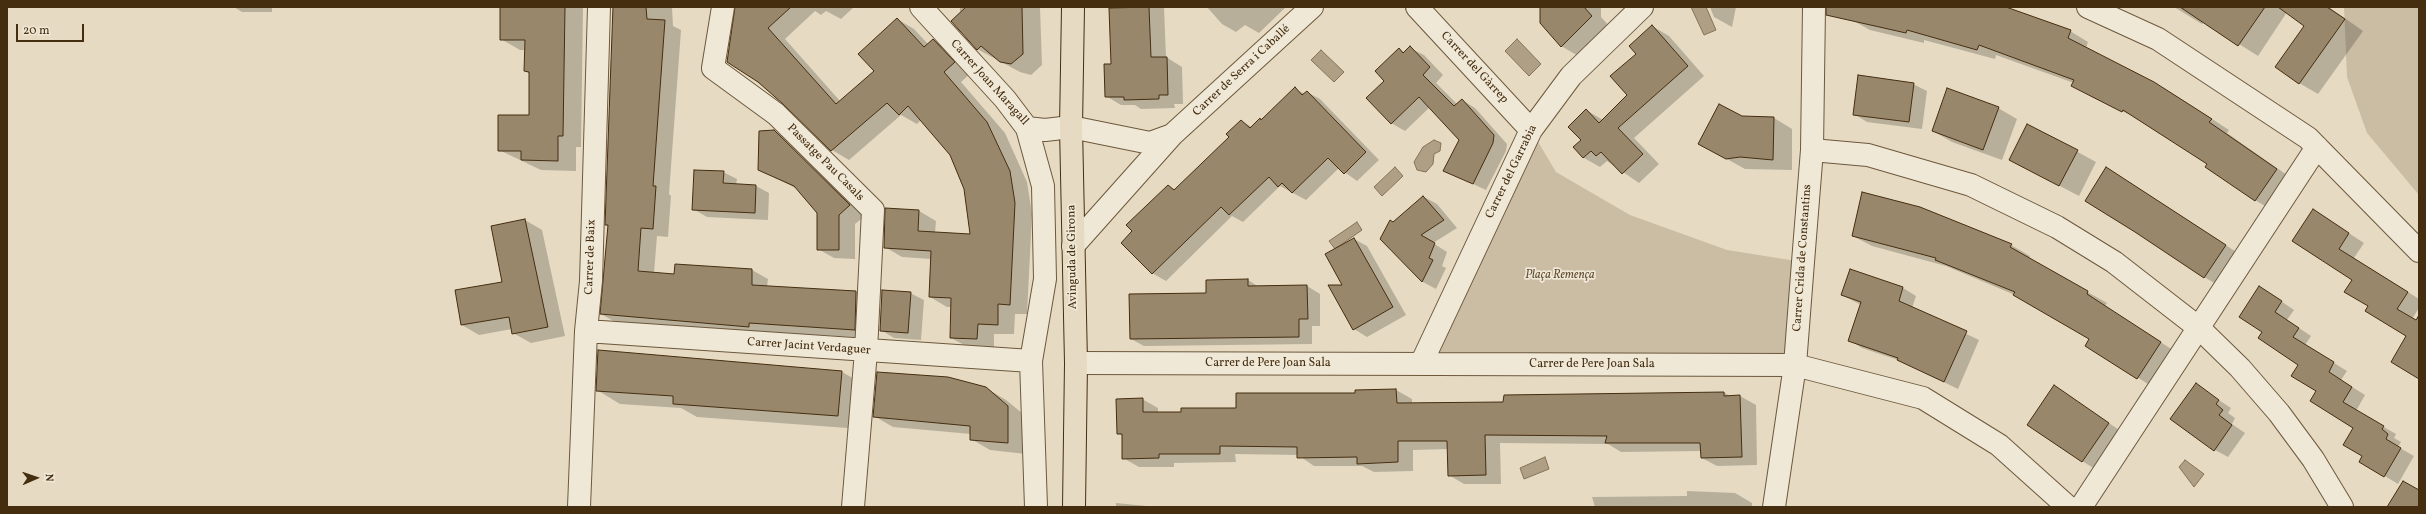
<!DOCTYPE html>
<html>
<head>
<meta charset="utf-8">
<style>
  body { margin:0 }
  #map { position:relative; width:2426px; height:514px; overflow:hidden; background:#e6dbc2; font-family:Vollkorn,serif }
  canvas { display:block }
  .frame { position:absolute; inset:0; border:8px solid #452d0f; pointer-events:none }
  .north { position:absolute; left:16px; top:458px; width:40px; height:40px; -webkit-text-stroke:3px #efe8d7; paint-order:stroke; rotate:88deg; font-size:11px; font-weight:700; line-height:16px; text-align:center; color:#452d0f }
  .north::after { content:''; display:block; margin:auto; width:14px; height:18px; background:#452d0f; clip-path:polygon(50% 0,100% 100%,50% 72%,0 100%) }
  .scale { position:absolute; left:16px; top:24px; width:68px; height:18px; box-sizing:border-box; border:2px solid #452d0f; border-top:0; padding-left:5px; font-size:12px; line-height:14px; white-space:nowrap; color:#452d0f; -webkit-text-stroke:3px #efe8d7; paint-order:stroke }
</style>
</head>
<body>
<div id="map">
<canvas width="2426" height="514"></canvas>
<div class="frame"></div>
<div class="north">N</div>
<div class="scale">20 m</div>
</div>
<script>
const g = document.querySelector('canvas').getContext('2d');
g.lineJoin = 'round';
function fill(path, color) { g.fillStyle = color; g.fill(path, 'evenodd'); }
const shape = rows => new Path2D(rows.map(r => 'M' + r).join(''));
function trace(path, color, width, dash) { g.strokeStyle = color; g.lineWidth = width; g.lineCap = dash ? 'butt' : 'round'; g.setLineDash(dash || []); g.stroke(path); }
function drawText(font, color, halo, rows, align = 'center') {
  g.font = font + ' Vollkorn,serif'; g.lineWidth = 3.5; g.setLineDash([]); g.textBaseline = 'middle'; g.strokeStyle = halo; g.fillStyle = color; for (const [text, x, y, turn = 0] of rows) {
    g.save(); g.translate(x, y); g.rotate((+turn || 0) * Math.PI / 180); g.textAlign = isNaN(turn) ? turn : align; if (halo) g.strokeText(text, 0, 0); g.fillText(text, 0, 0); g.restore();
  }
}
fill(shape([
  [2344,7,2419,7,2419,195,2367,133,2347,77],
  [1531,130,1556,172,1630,215,1727,250,1803,262,1795,365,1421,364]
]), '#cbbda4');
const water = shape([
  [1691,7,1706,7,1716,30,1704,35,1691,7],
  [1517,39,1541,64,1529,76,1505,51,1517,39],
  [1321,50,1344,72,1334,82,1311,60,1321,50],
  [1434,140,1441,143,1440,151,1434,154,1433,164,1426,172,1417,170,1414,162,1423,147,1434,140],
  [1395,167,1403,176,1382,196,1374,187,1395,167],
  [1357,222,1362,230,1335,249,1329,241,1357,222],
  [1545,457,1549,469,1524,479,1520,468,1545,457],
  [2185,460,2204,474,2194,487,2179,467,2185,460]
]);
fill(water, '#afa085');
trace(water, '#857256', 1);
fill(shape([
  [234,7,272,7,272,12,242,12],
  [501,7,583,7,581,147,576,147,576,171,541,170,499,150,530,116,530,74,525,71,526,50,520,50,501,39],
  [615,7,672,7,673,26,681,30,669,194,671,196,668,237,657,236,654,273,675,275,676,265,752,270,768,279,767,287,856,292,872,301,870,338,765,332,765,335,617,323,601,314,609,226,606,225],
  [736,7,854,7,841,19,826,11,821,15,815,11,785,39,840,101,876,71,897,19,914,29,928,44,933,40,950,50,971,73,961,82,1005,133,1027,182,1032,214,1027,314,1015,314,1014,334,994,334,994,348,968,347,951,338,952,307,947,307,930,297,932,259,902,257,885,247,919,211,936,221,935,233,971,235,965,189,951,155,921,120,917,124,901,115,849,160,832,150],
  [960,7,1040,7,1042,65,1031,75,1020,72,977,49,960,14],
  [1110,7,1164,7,1166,57,1182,67,1183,104,1174,104,1175,108,1141,109,1135,105,1121,105,1106,96,1112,65],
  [1207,7,1286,7,1259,33,1245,25,1236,32,1222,24],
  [1541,7,1601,7,1601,17,1610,27,1580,57,1561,46],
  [1710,7,1736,7,1732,27,1714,17],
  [1855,7,1989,7,2070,31,2088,42,2086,48,2172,93,2229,130,2227,133,2294,180,2273,211,2255,200,2208,164,2141,120,2090,96,2074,83,1996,55,1995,59,1924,40,1924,43,1870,30,1852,20],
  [2174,7,2329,7,2363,31,2318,94,2299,83,2306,25,2287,12,2258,56,2204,22,2202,24],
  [1652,26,1669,36,1704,76,1634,138,1659,164,1639,183,1607,161,1600,167,1584,158,1575,147,1582,140,1586,110,1603,120,1628,95,1637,54],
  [1410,48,1424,55,1443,75,1436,83,1457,104,1462,100,1475,108,1507,144,1506,151,1486,190,1445,171,1460,140,1430,107,1405,131,1391,123,1386,81,1399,49,1405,53],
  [1913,84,1927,91,1922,129,1867,122,1854,114],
  [1295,89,1305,94,1307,92,1320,99,1379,160,1357,181,1339,168,1306,200,1280,186,1243,222,1232,216,1166,281,1152,273,1134,231,1168,186,1176,190,1231,137,1241,121,1252,127,1262,121],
  [1998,108,2017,119,2002,160,1952,142,1933,131],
  [1742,117,1774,118,1792,129,1792,170,1745,169,1718,154],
  [2028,125,2096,162,2079,196,2010,160],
  [774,131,790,140,866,215,855,224,855,259,834,258,818,249,818,212,797,189,759,169],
  [2107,168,2244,257,2223,288,2204,277],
  [723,172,737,179,736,185,756,186,769,193,768,220,707,217,693,209],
  [1424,197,1437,204,1457,228,1433,243,1447,252,1442,266,1446,268,1436,289,1423,282,1382,239],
  [2313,210,2364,243,2354,258,2419,299,2419,308,2412,319,2419,323,2419,378,2408,336,2369,306],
  [525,220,542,230,565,336,531,343,513,333,512,329,479,335,462,325,503,283],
  [1853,236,2011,245,2030,256,2029,259,2107,303,2105,306,2179,354,2156,389,2086,345,2091,338,2015,295,1946,266,1872,246],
  [1354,239,1367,246,1406,315,1367,337,1354,329,1344,286],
  [1851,270,1903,288,1916,296,1912,308,1979,340,1958,389,1898,360,1862,348,1849,340,1861,305,1842,295],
  [1248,280,1259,287,1307,286,1320,294,1320,326,1312,326,1312,344,1144,346,1131,339,1207,294],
  [910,293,924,300,921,340,894,338,881,330],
  [2272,295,2294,310,2287,320,2311,336,2305,345,2347,371,2341,380,2365,395,2356,411,2396,434,2394,438,2401,442,2398,447,2414,456,2398,484,2360,461,2363,456,2354,428,2317,390,2299,364,2263,331],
  [599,352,842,372,865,385,861,429,697,417,681,408,620,404,597,390],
  [2196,385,2231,408,2228,413,2235,418,2232,424,2245,433,2228,457,2215,450],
  [2054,387,2121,431,2095,469,2082,461],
  [986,388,1006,400,1027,417,1026,454,990,450,971,439,971,434,893,427,874,416],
  [1396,390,1412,399,1412,404,1504,403,1723,392,1730,396,1740,396,1756,405,1757,465,1717,466,1702,458,1701,451,1621,452,1608,444,1500,443,1501,484,1464,484,1449,475,1449,449,1413,450,1413,471,1374,472,1362,466,1314,466,1298,455,1235,454,1236,462,1174,463,1174,467,1139,467,1123,458,1123,436,1118,433,1142,399,1158,408,1158,413,1182,413,1237,409],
  [1687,491,1735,493,1752,503,1752,507,1595,507,1592,497,1687,496],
  [1116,503,1157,507,1116,507]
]), '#0003');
const building = shape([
  [500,7,565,7,563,136,558,136,558,161,521,160,521,151,498,151,498,115,529,115,529,72,524,71,525,40,500,40,500,7],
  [613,7,646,7,647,19,665,20,653,186,656,186,653,229,641,228,638,271,674,274,675,264,752,269,752,285,856,291,855,330,749,323,749,327,600,314,608,225,605,225,613,7],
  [735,7,791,7,768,28,836,104,874,71,858,54,897,18,924,47,933,39,955,62,944,72,987,122,1010,171,1015,203,1010,305,998,304,998,325,978,324,977,339,950,338,951,298,929,297,931,251,884,248,885,208,919,210,918,231,970,234,964,189,950,155,908,106,899,115,887,103,831,151,783,104,758,82,727,62,735,7],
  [966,7,1022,7,1023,54,1011,64,1000,62,981,46,977,50,951,21,966,7],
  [1149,7,1151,57,1167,57,1168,95,1159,95,1159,99,1124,100,1124,97,1105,97,1104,64,1111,64,1109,8,1149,7],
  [1540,7,1584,7,1592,16,1561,47,1540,23,1540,7],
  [1826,7,2006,7,2071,30,2068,38,2154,82,2212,119,2209,122,2277,169,2255,201,2205,167,2207,164,2123,110,2122,112,2071,86,2074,80,1979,45,1977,50,1907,30,1906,33,1826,15,1826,7],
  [2180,7,2265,7,2238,46,2180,7],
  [2278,7,2327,7,2345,19,2299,84,2275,67,2304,26,2278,7],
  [1652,25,1688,66,1618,128,1643,154,1622,174,1601,152,1596,156,1591,151,1583,158,1573,147,1581,140,1568,127,1586,109,1599,123,1627,95,1610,76,1636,54,1629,46,1652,25],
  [1410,46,1430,67,1423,75,1454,106,1462,99,1494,135,1493,143,1473,184,1443,171,1459,140,1419,97,1391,124,1366,98,1384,81,1375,71,1399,48,1403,53,1410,46],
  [1858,75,1914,83,1909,122,1853,115,1858,75],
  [1295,87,1302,95,1307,91,1366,152,1344,174,1328,158,1292,193,1282,183,1278,187,1269,177,1229,215,1221,207,1152,274,1121,243,1132,231,1126,225,1168,185,1174,190,1229,137,1226,134,1241,120,1250,128,1260,118,1261,120,1295,87],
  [1947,88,1999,107,1983,150,1932,131,1947,88],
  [1719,104,1742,116,1774,117,1773,160,1740,157,1726,159,1698,144,1719,104],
  [2027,124,2078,150,2059,186,2009,160,2027,124],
  [774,130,850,205,839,215,839,250,817,250,817,213,794,186,758,170,759,131,774,130],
  [2106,167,2226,245,2204,278,2135,232,2085,201,2106,167],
  [694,170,724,171,723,183,756,185,755,213,692,210,694,170],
  [1862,192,1920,207,2012,244,2010,247,2088,291,2087,294,2161,342,2137,379,2085,346,2089,339,2013,295,2015,292,1935,260,1936,258,1852,236,1862,192],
  [1423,196,1444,220,1421,235,1435,243,1429,258,1433,260,1422,282,1380,239,1390,220,1393,222,1423,196],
  [2313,209,2349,233,2339,249,2408,292,2397,309,2416,320,2419,315,2419,379,2391,362,2406,336,2365,311,2368,306,2344,292,2352,280,2292,241,2313,209],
  [525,219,548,327,512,334,509,317,461,325,455,290,502,282,491,226,525,219],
  [1354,238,1393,307,1353,330,1328,285,1342,285,1325,254,1354,238],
  [1850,269,1903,287,1899,301,1967,331,1944,382,1897,360,1898,358,1848,341,1861,302,1841,295,1850,269],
  [1248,279,1248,286,1307,285,1308,319,1299,319,1299,337,1130,339,1129,294,1206,293,1206,280,1248,279],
  [2259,286,2282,301,2275,312,2299,328,2293,337,2334,362,2329,372,2352,387,2343,402,2384,426,2382,429,2388,434,2386,439,2401,448,2384,477,2359,462,2362,456,2343,445,2353,428,2310,401,2316,391,2291,376,2298,365,2258,338,2262,332,2239,317,2259,286],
  [882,290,911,292,908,333,880,331,882,290],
  [598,350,842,371,838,416,673,404,673,396,596,391,598,350],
  [877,372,948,377,986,387,1008,406,1008,443,970,440,970,426,873,417,877,372],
  [2196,383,2219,400,2216,404,2223,410,2219,415,2232,425,2214,451,2170,419,2196,383],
  [2054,385,2109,423,2082,462,2027,425,2054,385],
  [1396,389,1397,403,1503,402,1504,395,1724,392,1724,396,1740,395,1742,457,1701,458,1700,443,1605,443,1607,436,1485,435,1486,475,1448,476,1447,441,1398,441,1398,462,1357,464,1357,457,1297,458,1297,447,1220,446,1220,454,1159,454,1159,458,1122,459,1122,434,1117,434,1116,399,1143,398,1143,412,1181,412,1181,408,1236,408,1236,393,1355,393,1355,390,1396,389],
  [2403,481,2419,490,2419,507,2387,507,2403,481]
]);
fill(building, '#99876c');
trace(building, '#452d0f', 1);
const minor = shape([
  [723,7,713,68,776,114,873,210,866,351,853,507],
  [921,7,1005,99,1027,128,1045,130,1071,127,1150,143,1172,135],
  [1417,7,1531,130],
  [2088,7,2158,39,2308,138,2419,251],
  [1027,128,1043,186,1045,279,1031,361,1036,507],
  [1812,150,1868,155,1971,185,2057,227,2114,262,2199,328,2240,368,2279,413,2313,459,2342,507],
  [1073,246,1172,135,1312,7],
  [586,331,1031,361],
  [1076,363,1795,365,1923,398,1999,445,2068,507],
  [1421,364,1531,130,1571,76,1642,7],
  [579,507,586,331,591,281,599,7],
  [1774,507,1795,365,1803,262,1812,150,1814,7],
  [2081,507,2317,147]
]);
const major = shape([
  [1073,7,1071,127,1076,363,1074,507]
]);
trace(minor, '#6d583c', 24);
trace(major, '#452d0f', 24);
trace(minor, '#efe8d7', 22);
trace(major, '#e6dbc2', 22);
drawText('12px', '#452d0f', '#efe8d7', [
  ["Carrer del Gàrrep",1474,68,47],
  ["Carrer de Serra i Caballé",1242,71,-43],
  ["Carrer Joan Maragall",989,83,48],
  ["Passatge Pau Casals",825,163,45],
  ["Carrer del Garrabia",1512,172,-64],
  ["Carrer de Baix",591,257,-88],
  ["Avinguda de Girona",1073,257,-91],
  ["Carrer Crida de Constantins",1803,258,-86],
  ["Carrer Jacint Verdaguer",809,347,4],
  ["Carrer de Pere Joan Sala",1268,364],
  ["Carrer de Pere Joan Sala",1592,365]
]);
drawText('italic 12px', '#604a2d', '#efe8d7', [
  ["Plaça Remença",1560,276]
]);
</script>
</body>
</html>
